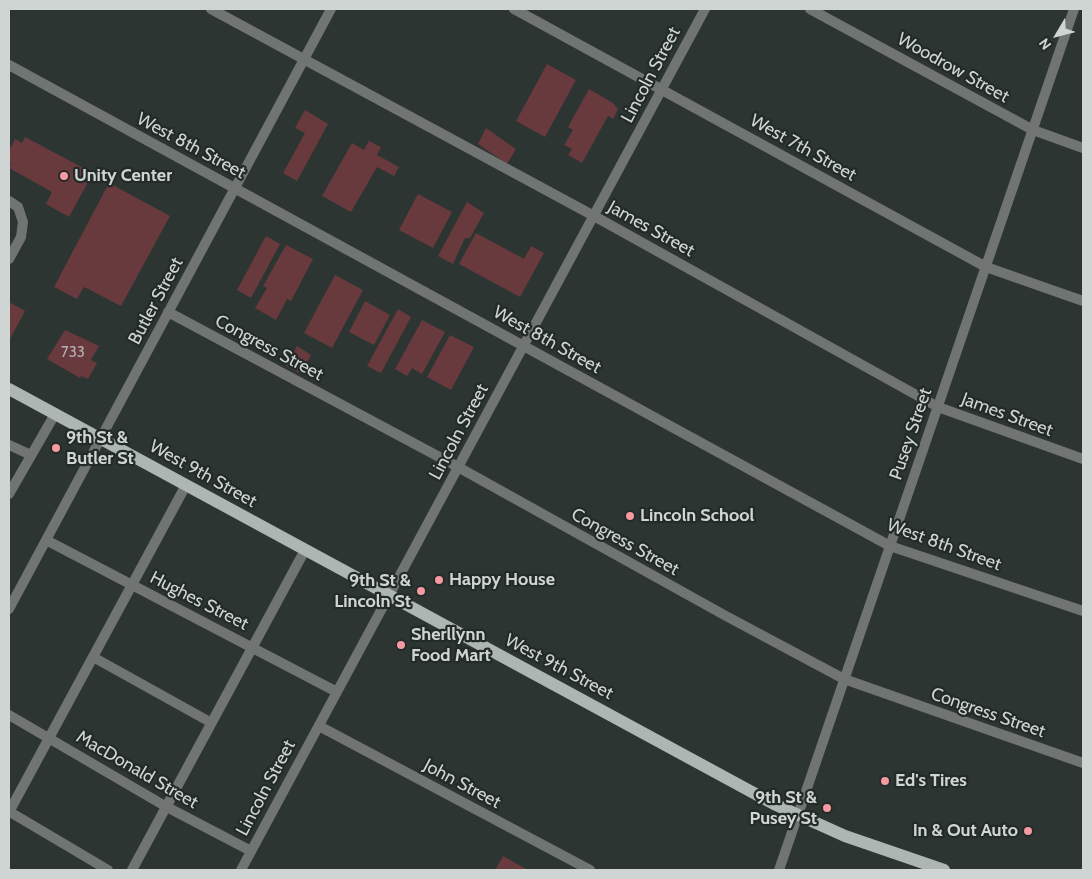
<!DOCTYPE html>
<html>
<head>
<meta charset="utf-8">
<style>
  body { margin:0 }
  #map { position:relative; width:1092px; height:879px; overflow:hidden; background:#2d3533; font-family:Cabin,sans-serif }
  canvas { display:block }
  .frame { position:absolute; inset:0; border:10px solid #cfd5d3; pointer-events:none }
  .north { position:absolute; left:1032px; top:10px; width:50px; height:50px; -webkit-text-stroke:4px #232b29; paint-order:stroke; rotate:233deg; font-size:14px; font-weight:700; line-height:20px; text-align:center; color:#cfd5d3 }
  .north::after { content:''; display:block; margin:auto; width:18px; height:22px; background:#cfd5d3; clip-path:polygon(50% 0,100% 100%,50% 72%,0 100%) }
</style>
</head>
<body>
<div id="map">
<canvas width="1092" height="879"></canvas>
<div class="frame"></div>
<div class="north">N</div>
</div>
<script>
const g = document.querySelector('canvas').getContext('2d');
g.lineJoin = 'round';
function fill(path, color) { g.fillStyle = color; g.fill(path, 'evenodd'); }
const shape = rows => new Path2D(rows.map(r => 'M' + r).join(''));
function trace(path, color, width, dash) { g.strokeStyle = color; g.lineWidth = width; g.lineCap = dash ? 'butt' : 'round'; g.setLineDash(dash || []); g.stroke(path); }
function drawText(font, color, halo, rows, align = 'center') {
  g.font = font + ' Cabin,sans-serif'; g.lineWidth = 4.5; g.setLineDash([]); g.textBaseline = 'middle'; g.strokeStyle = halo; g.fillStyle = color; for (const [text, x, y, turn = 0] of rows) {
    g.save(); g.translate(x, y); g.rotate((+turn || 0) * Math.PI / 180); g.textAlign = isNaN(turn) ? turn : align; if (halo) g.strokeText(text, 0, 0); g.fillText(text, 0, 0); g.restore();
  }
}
fill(shape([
  [547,64,576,80,545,137,516,121],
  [589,89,613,103,618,109,613,119,608,116,582,163,568,155,572,149,564,145,573,130,568,127],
  [305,110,328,124,297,181,283,173,305,133,295,128],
  [486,128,516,149,507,164,478,144],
  [25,137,93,173,69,217,46,204,52,192,9,168,11,163,9,161,9,151,15,139,22,143],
  [369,141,381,147,377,155,399,167,394,176,377,167,351,212,322,196,352,143,364,150],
  [109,183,170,216,121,306,84,287,77,299,54,287],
  [418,194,452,212,433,248,399,230],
  [467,202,484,213,470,238,465,238,453,264,438,256],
  [476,233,524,259,531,246,544,253,520,297,459,264],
  [266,236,280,244,251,298,237,290],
  [286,245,313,259,291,301,287,299,276,320,255,308,267,288,263,286],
  [335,275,363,290,332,348,304,333],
  [365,301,390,315,374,345,349,332],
  [9,302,25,311,9,341],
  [398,309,411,317,381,373,367,366],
  [422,320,445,332,422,374,412,368,407,376,395,369],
  [65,330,99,346,91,360,97,363,88,379,81,376,80,378,47,359],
  [450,335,474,347,451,390,427,377],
  [297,346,311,355,301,374,286,366],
  [503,856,528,870,495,870]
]), '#68393d');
trace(shape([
  [211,9,594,216,938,407,1083,459],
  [810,9,1033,130,1083,148],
  [9,201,18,207,23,222,21,237,9,259],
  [168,312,458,467,726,616,844,679,1083,763],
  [9,445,31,455],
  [9,494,55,414],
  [93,657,210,722],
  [319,726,590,870],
  [9,812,186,485],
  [10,812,108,870],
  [132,870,305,550]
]), '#707573', 10);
trace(shape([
  [514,9,986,267,1083,301],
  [9,65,890,546,1083,611],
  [46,540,337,692],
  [9,609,331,9],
  [9,715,165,806,251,851],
  [241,870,705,9],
  [779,870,1074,9]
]), '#707573', 10);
trace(shape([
  [9,389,774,804,845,836,944,870]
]), '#adb6b3', 12);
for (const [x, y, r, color] of [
  [64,176,5,"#f49aa0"],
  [56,448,5,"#f49aa0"],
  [630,516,5,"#f49aa0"],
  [439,580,5,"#f49aa0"],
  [421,591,5,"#f49aa0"],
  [401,645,5,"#f49aa0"],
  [885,781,5,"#f49aa0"],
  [827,808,5,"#f49aa0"],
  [1028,831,5,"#f49aa0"]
]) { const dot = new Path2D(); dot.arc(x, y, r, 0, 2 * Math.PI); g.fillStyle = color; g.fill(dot); trace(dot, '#232b29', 2); }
drawText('15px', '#b5aeae', null, [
  ["733",73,353]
]);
drawText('18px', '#cfd5d3', '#232b29', [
  ["Woodrow Street",953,68,29],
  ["Lincoln Street",651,75,-62],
  ["West 8th Street",191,146,28],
  ["West 7th Street",803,148,29],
  ["James Street",651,229,29],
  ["Butler Street",156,301,-62],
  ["West 8th Street",547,340,29],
  ["Congress Street",269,348,28],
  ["James Street",1007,415,20],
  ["Lincoln Street",459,432,-62],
  ["Pusey Street",911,434,-71],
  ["West 9th Street",203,474,29],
  ["Congress Street",625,542,29],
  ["West 8th Street",944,545,20],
  ["Hughes Street",199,601,27],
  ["West 9th Street",559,667,28],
  ["Congress Street",988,713,19],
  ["MacDonald Street",137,770,30],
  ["John Street",462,784,28],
  ["Lincoln Street",266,788,-62]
]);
drawText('bold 18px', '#cfd5d3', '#232b29', [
  ["Unity Center",74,176],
  ["9th St &",66,438],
  ["Butler St",66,459],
  ["Lincoln School",640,516],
  ["Happy House",449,580],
  ["9th St &",411,581,"right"],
  ["Lincoln St",411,602,"right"],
  ["Sherllynn",411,635],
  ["Food Mart",411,656],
  ["Ed's Tires",895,781],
  ["9th St &",817,798,"right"],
  ["Pusey St",817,819,"right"],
  ["In & Out Auto",1018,831,"right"]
], 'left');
</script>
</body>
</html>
